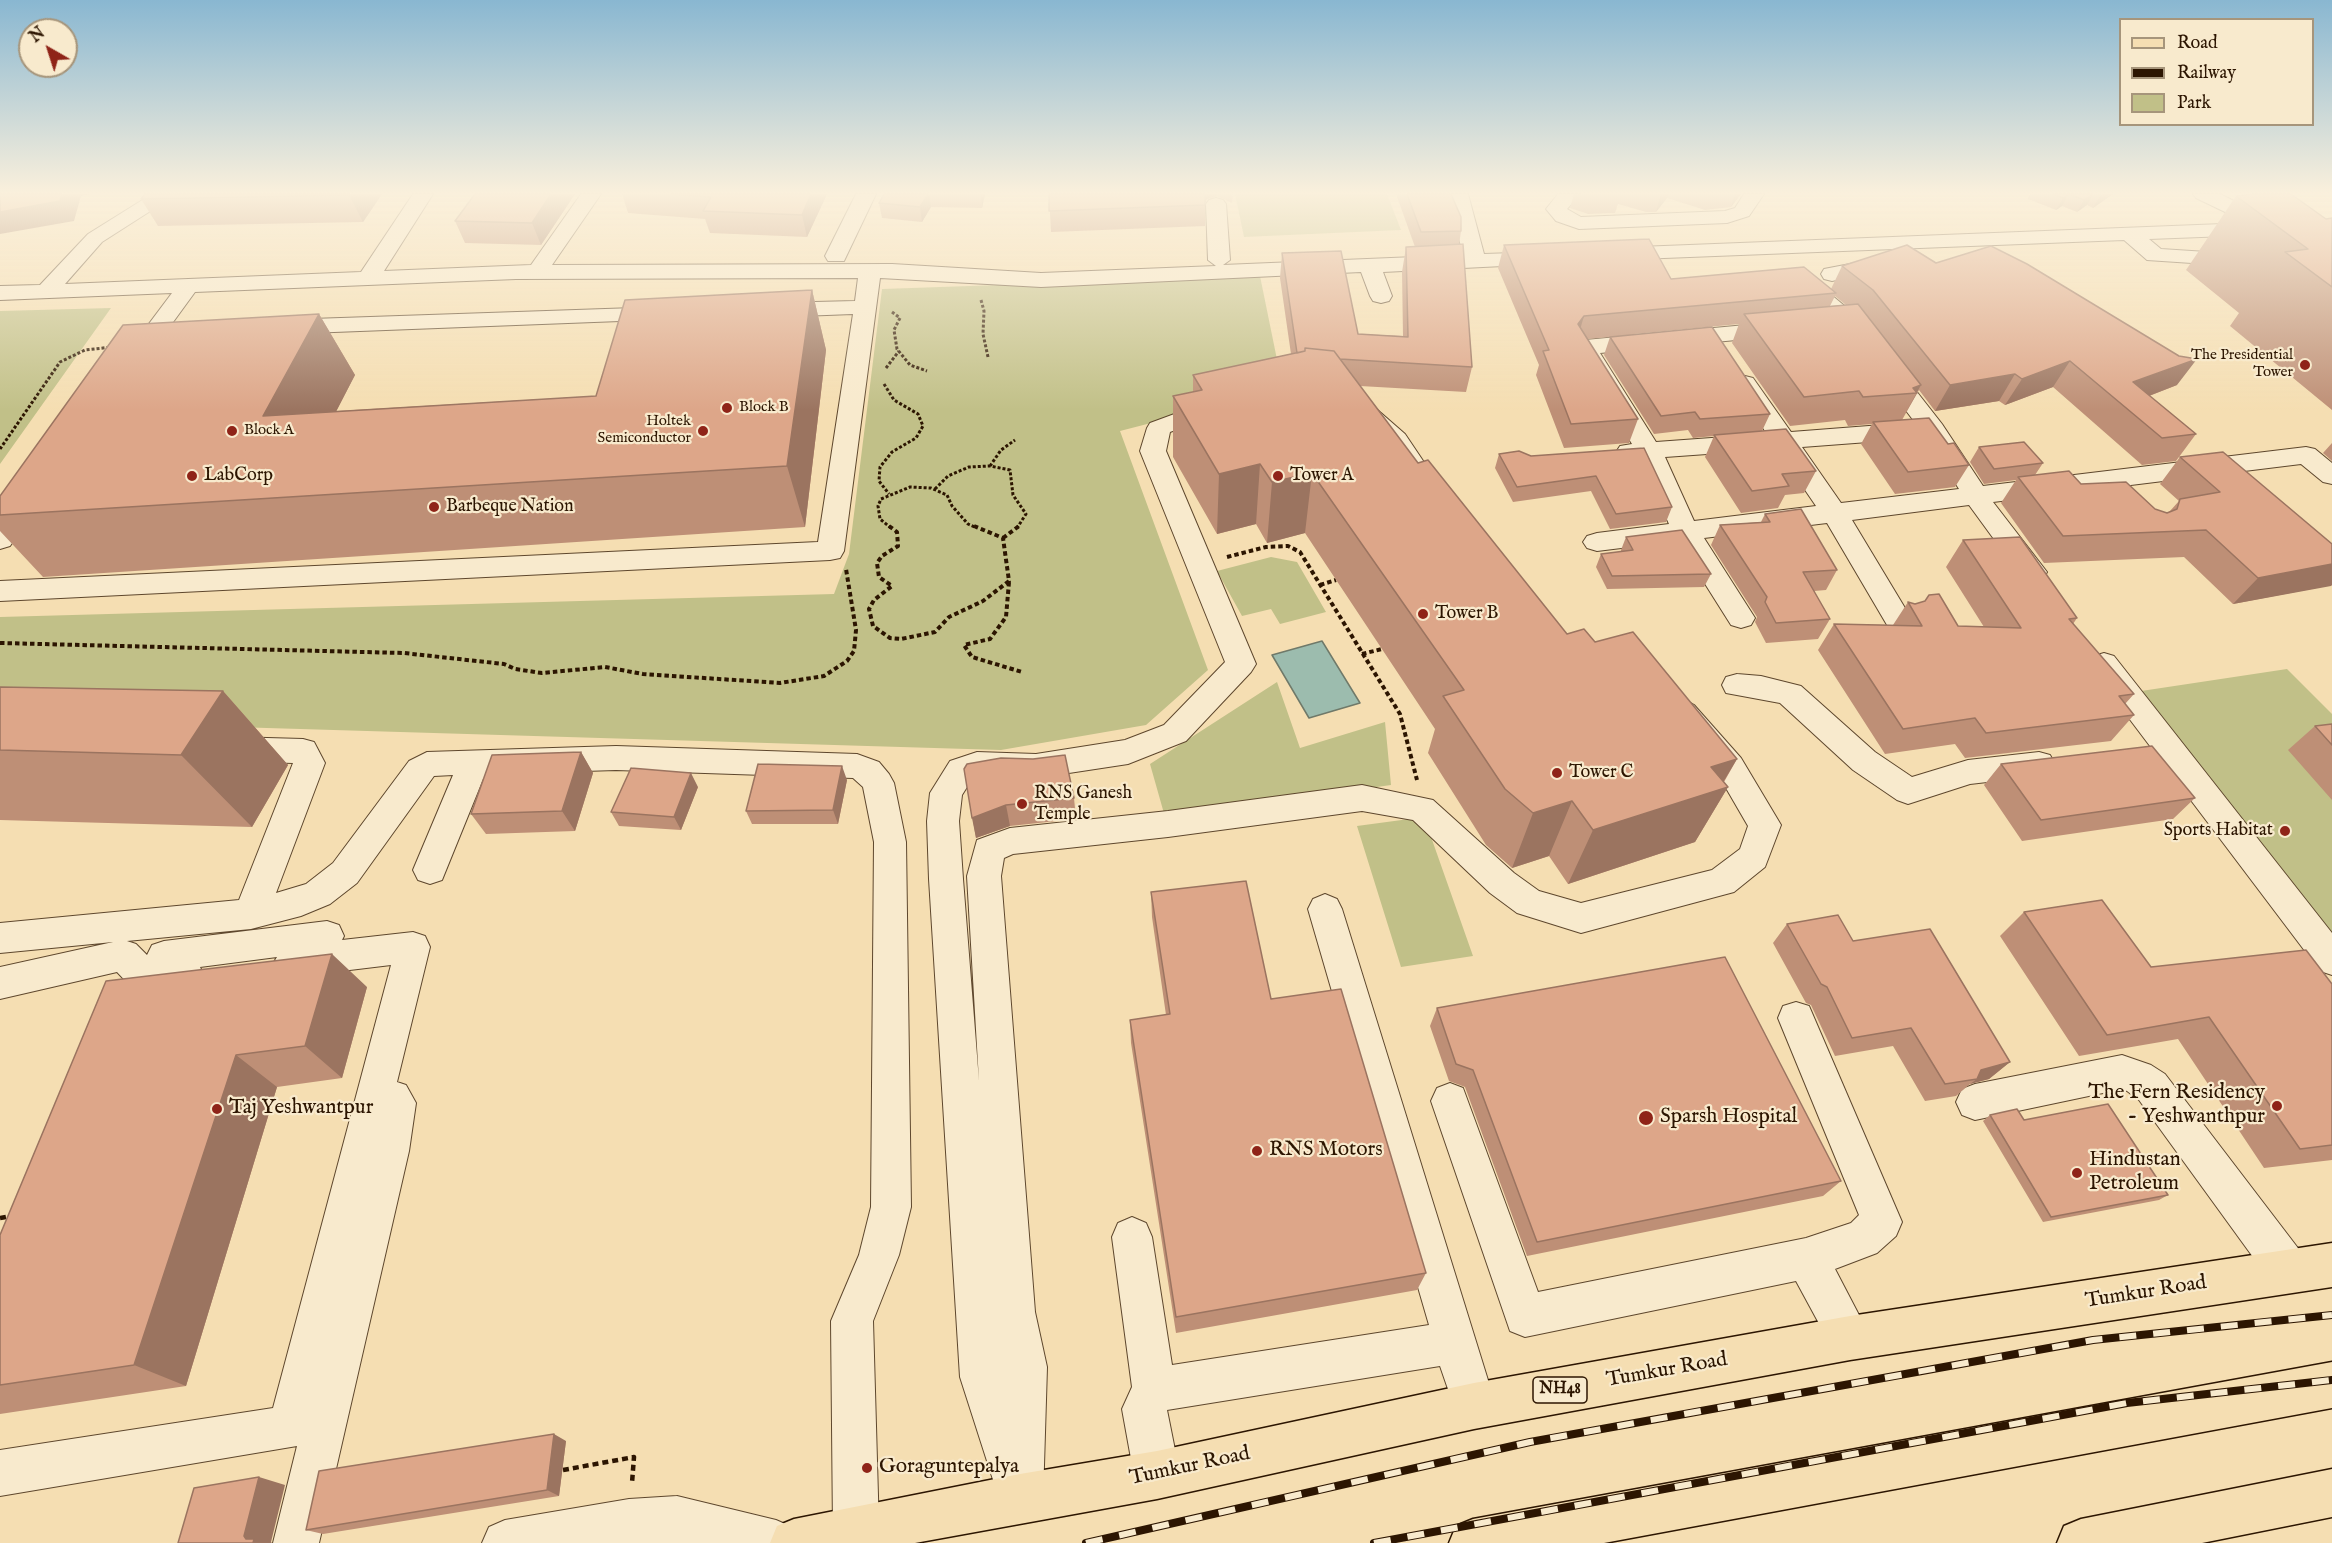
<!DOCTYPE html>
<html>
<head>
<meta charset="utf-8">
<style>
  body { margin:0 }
  #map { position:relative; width:2332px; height:1543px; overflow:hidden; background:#f5deb2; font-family:"IM FELL English",serif }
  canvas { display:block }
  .legend { position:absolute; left:2119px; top:18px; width:195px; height:108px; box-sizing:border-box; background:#f8eacd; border:2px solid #a6957b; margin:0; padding:8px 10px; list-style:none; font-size:18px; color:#2c1501 }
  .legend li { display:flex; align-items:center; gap:12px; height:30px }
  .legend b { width:30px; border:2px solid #a6957b }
  .north { position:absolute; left:18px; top:18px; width:60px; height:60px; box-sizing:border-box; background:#f8eacd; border:2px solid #a6957b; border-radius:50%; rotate:321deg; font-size:16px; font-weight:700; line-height:24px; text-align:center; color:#2c1501 }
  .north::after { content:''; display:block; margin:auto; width:21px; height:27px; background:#8f2418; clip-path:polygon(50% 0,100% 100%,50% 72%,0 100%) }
</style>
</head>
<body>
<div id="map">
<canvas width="2332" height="1543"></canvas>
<ul class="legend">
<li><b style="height:8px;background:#f5deb2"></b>Road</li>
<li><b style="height:8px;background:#2c1501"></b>Railway</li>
<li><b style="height:16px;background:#c1c088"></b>Park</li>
</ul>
<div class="north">N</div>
</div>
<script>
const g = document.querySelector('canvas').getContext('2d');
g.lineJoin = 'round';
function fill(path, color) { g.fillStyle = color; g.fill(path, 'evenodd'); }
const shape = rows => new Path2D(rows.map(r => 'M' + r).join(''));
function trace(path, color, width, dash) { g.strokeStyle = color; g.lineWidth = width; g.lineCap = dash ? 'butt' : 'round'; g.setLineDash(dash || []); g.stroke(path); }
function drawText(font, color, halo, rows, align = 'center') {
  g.font = font + ' "IM FELL English",serif'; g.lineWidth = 4.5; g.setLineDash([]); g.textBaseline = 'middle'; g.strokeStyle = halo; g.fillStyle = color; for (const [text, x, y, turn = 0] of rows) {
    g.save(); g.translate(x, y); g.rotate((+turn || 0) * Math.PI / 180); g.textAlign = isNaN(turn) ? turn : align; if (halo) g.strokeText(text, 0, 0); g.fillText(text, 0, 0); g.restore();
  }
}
fill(shape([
  [1235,194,1387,194,1401,230,1244,237],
  [1260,276,1283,389,1120,431,1208,670,1146,725,1001,750,0,720,0,617,834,594,849,554,882,289],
  [111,308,0,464,0,311],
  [1271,557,1297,562,1326,612,1280,624,1271,609,1242,616,1217,571],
  [2287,669,2332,714,2332,949,2128,693],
  [1277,682,1300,748,1385,722,1391,785,1165,817,1150,764],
  [1424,817,1473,956,1401,967,1357,826]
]), '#c1c088');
const water = shape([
  [1322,641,1360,703,1309,718,1272,655,1322,641]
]);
fill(water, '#9cbcae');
trace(water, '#6f7969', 1.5);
const minor = shape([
  [152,194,177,194,102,242,65,284,361,272,413,194,433,194,384,271,531,265,581,194,601,194,552,265,892,264,1041,273,1216,266,1208,260,1206,204,1209,200,1216,198,1223,200,1226,204,1230,260,1223,265,1463,255,1448,194,1468,194,1484,254,1543,252,1551,253,1554,258,1551,263,1543,264,1383,272,1392,296,1389,301,1381,303,1373,301,1370,296,1361,272,1041,287,880,278,844,551,840,558,830,560,0,601,0,581,818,542,853,314,774,317,766,315,763,310,766,305,774,303,855,301,858,278,516,279,195,292,144,362,136,364,128,362,124,357,172,293,0,300,0,286,40,285,88,234,152,194],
  [856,194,876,194,844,261,828,261,825,256,856,194],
  [1558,194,1580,194,1567,209,1581,217,1725,211,1735,208,1744,194,1764,194,1749,216,1727,223,1579,229,1556,221,1546,209,1558,194],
  [2193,194,2220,194,2276,222,2332,220,2332,232,2149,239,2161,249,2207,252,2237,250,2245,251,2248,256,2245,261,2237,262,2207,264,2147,260,2124,240,1613,260,1605,259,1602,254,1605,249,1613,248,2248,223,2196,198,2193,194],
  [1881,258,1889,259,1892,264,1889,269,1832,281,1824,279,1821,274,1824,269,1881,258],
  [1797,271,1805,273,1859,318,1942,424,1983,486,2306,447,2315,449,2332,463,2332,484,2323,482,2301,464,1993,502,2047,572,2043,579,2033,582,2023,579,1969,505,1852,520,1911,618,1907,625,1897,628,1887,625,1827,523,1704,538,1755,618,1751,625,1741,628,1731,625,1678,541,1597,551,1587,548,1583,542,1587,536,1597,533,1669,524,1640,459,1620,458,1616,452,1620,446,1632,444,1573,347,1577,342,1585,340,1778,322,1786,324,1789,329,1786,334,1778,336,1600,353,1656,442,1767,434,1733,383,1737,378,1745,376,1753,378,1791,432,1908,423,1917,426,1920,431,1917,436,1908,439,1802,447,1841,503,1959,489,1923,433,1843,328,1789,283,1786,278,1789,273,1797,271],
  [1777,449,1816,506,1694,521,1665,457,1777,449],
  [664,307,672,309,675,314,672,319,282,334,274,332,271,327,274,322,282,320,664,307],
  [1309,392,1366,400,1405,434,1522,608,1574,641,1621,662,1694,705,1741,758,1781,825,1765,867,1734,892,1581,933,1517,913,1490,893,1413,820,1362,811,1168,837,1013,854,1004,858,1001,876,1035,1312,1047,1367,1043,1498,1036,1514,1020,1521,1004,1514,960,1377,929,879,927,821,930,793,950,761,977,752,1036,754,1125,740,1164,725,1225,662,1140,451,1147,428,1150,423,1188,409,1270,393,1309,392],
  [1309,406,1350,412,1387,445,1502,622,1554,655,1601,678,1672,721,1719,776,1748,826,1740,849,1712,870,1581,903,1539,891,1514,873,1433,800,1362,785,1168,811,1010,828,977,840,967,876,979,1081,963,879,959,821,962,795,972,779,978,776,1036,778,1128,764,1186,741,1251,672,1256,664,1166,451,1170,432,1194,423,1270,407,1309,406],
  [30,491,39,494,43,500,10,546,0,549,0,521,21,494,30,491],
  [2104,653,2114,656,2332,933,2332,975,2320,971,2094,672,2089,664,2094,656,2104,653],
  [1737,674,1761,676,1801,686,1875,752,1912,777,1968,760,2039,752,2050,755,2055,764,2050,773,2039,776,1970,784,1908,804,1897,800,1853,770,1780,703,1726,693,1722,685,1726,677,1737,674],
  [231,737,303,739,314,742,325,763,276,893,306,884,333,863,409,761,427,752,616,746,857,754,879,762,889,774,894,783,906,842,911,1207,899,1255,873,1321,879,1531,874,1543,838,1543,833,1531,831,1321,859,1255,871,1207,874,842,863,787,853,778,616,770,488,774,483,779,442,880,430,884,418,880,413,870,453,775,434,776,357,883,330,904,301,916,251,929,127,941,136,944,147,955,152,945,164,941,327,921,339,925,344,936,342,940,413,932,425,936,430,947,397,1082,406,1085,416,1103,409,1151,319,1543,273,1543,297,1446,0,1496,0,1450,273,1408,391,965,292,977,280,973,274,962,277,957,200,967,204,976,199,987,186,992,148,996,135,991,117,972,0,999,0,967,113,942,0,953,0,923,239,900,293,763,231,761,220,758,215,749,220,740,231,737],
  [1325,894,1337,899,1342,909,1496,1406,1489,1421,1474,1428,1459,1421,1440,1366,1167,1410,1180,1475,1173,1491,1157,1498,1141,1491,1134,1475,1122,1409,1132,1387,1112,1237,1118,1223,1132,1217,1146,1223,1152,1237,1172,1365,1429,1325,1308,909,1313,899,1325,894],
  [1796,1002,1809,1006,1902,1222,1896,1236,1877,1253,1835,1269,1871,1338,1865,1353,1850,1359,1835,1353,1796,1281,1525,1337,1510,1331,1431,1101,1437,1088,1450,1083,1463,1088,1538,1292,1806,1238,1851,1223,1859,1215,1778,1018,1783,1006,1796,1002],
  [2122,1055,2151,1065,2165,1074,2304,1256,2310,1271,2304,1286,2289,1292,2274,1286,2139,1100,2127,1091,2122,1089,1975,1120,1962,1115,1956,1102,1962,1089,1975,1084,2122,1055],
  [677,1496,776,1520,792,1527,799,1543,482,1543,489,1527,505,1520,629,1499,677,1496]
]);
const major = shape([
  [2332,1469,2332,1517,2202,1543,2057,1543,2064,1526,2081,1519,2332,1469]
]);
const highway = shape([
  [2332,1243,2332,1287,1850,1360,1474,1429,1157,1499,915,1543,770,1543,777,1526,794,1519,1020,1474,1157,1451,1474,1383,1850,1316,2332,1243],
  [2332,1362,2332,1408,1604,1543,1449,1543,1456,1526,1473,1519,2332,1362]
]);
trace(minor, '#5e472d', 2);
trace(major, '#2c1501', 3);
trace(highway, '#2c1501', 3);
trace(shape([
  [981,300,984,311,983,334,988,357],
  [892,312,900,318,894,330,897,349,910,365,927,371],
  [886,368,899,351],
  [884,384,894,400,918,414,923,426,916,438,892,452,880,467,879,481,889,494],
  [0,449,60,362,85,350,112,347],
  [990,466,1001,450,1015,440],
  [935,489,948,476,969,467,990,466,1010,470,1013,495,1026,514,1017,528],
  [891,528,880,519,878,506,881,499,910,487,931,488,947,495,952,506,968,524,977,528]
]), '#2c1501', 3, [3, 2]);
trace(shape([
  [889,526,897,532,898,546,882,556,877,563,879,577,892,586,874,600,869,609,873,626,890,638,901,639,935,632,949,617,983,601,1009,581,1003,538,974,526],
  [1003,538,1019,526],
  [1227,557,1266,547,1288,546,1300,552,1400,714,1417,780],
  [1009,582,1006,617,990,639,964,645,972,657,1022,672],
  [1320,585,1336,580],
  [0,643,404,653,504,664,515,669,542,673,605,667,643,674,780,683,824,676,847,661,854,651,856,630,846,569],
  [1362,654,1382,649]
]), '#2c1501', 4, [4.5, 3]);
trace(shape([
  [0,1218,11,1216],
  [563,1470,634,1457,632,1483]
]), '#2c1501', 4.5, [6, 4]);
fill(minor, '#f8eacd');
fill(major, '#f5deb2');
fill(highway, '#f5deb2');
const rail = shape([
  [1086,1543,1530,1442,2093,1340,2332,1315],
  [1374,1543,2127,1403,2332,1380]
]);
trace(rail, '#2c1501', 8);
trace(rail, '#f8eacd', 6, [17]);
fill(shape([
  [382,194,363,222,158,226,141,199],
  [575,194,541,245,465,243,455,221],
  [622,194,827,194,807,237,710,233,705,219,628,213],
  [884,194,985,194,982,208,931,207,922,222,882,218,879,203],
  [1049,194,1233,194,1232,203,1217,196,1207,199,1205,202,1205,226,1051,232],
  [1396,194,1451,194,1461,231,1459,245,1472,367,1466,392,1360,386,1418,463,1567,634,1595,642,1737,759,1724,782,1728,787,1695,842,1568,884,1549,856,1512,868,1486,845,1428,753,1435,729,1305,533,1267,543,1256,524,1217,534,1173,457,1173,396,1193,392,1193,375,1291,354,1280,278,1282,253,1358,334,1403,336,1402,272,1406,247,1415,247],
  [1574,194,1741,194,1731,207,1705,210,1667,198,1656,212,1646,212,1618,204,1615,213,1588,214,1570,208],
  [2030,194,2113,194,2093,208,2087,205,2077,212,2062,206,2056,210,2028,199],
  [2236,196,2326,219,2332,218,2332,410,2230,326,2239,313,2186,270],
  [1504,245,1671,279,1831,289,1842,266,1936,263,2177,385,2149,396,2196,434,2176,461,2142,465,2053,387,2005,405,1999,401,1935,411,1919,390,1902,420,1948,444,1969,465,1955,487,1895,494,1861,444,1872,424,1848,426,1845,420,1790,426,1732,343,1739,324,1634,334,1770,414,1762,431,1816,471,1804,493,1785,495,1778,508,1741,513,1705,457,1714,436,1693,438,1688,430,1654,434,1604,355,1610,337,1587,339,1638,419,1629,443,1564,448,1536,375,1539,365,1498,268],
  [1835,296,1846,305,1830,306],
  [812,290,826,350,805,527,43,577,0,531,0,496,319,314,355,375,336,411,596,396],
  [2332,443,2332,461,2323,453],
  [1979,447,2043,463,2035,475,2081,484,2167,513,2170,511,2179,501,2160,484,2180,457,2331,543,2332,543,2332,585,2233,604,2184,557,2044,563,2001,503,2016,480,1984,484,1970,462],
  [1644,448,1672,507,1666,522,1610,529,1591,491,1513,502,1495,468,1499,454,1531,456],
  [1765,514,1837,570,1826,590,1814,591,1830,619,1818,639,1766,643,1755,622,1757,617,1711,545,1720,525,1761,522],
  [1626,537,1711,574,1704,587,1607,589,1596,567,1601,554,1621,552,1621,550],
  [1963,540,2077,618,2073,624,2134,694,2125,704,2134,715,2111,741,1965,758,1955,744,1885,754,1818,650,1834,624,1893,625,1908,602,1958,626,1984,627,1946,567],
  [0,687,223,691,288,765,252,827,0,820],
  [2332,724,2332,800,2288,750,2315,726],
  [581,752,593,773,575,831,486,834,471,814],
  [2001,764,2195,798,2173,819,2022,841,1984,785],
  [964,769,1074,798,1076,819,1010,826,976,838],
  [847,780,838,824,752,824,746,811],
  [698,787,681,830,619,826,611,812],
  [1151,892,1271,999,1426,1273,1417,1290,1176,1333,1131,1043,1130,1020,1166,1015,1152,917],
  [2024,912,2151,967,2332,984,2332,1160,2264,1168,2178,1039,2079,1056,2000,936],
  [1787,924,1853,941,2010,1062,1989,1079,1970,1084,1956,1096,1925,1101,1893,1046,1835,1056,1811,1005,1806,1003,1773,943],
  [106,981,367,987,342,1078,277,1087,186,1386,0,1414,0,1235],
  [1437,1008,1841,1181,1823,1196,1527,1256,1465,1087,1449,1081,1430,1026],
  [1990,1115,2168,1195,2159,1200,2043,1222,1983,1121],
  [566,1441,559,1496,323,1534,306,1530]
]), '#be8f76');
fill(shape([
  [62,194,91,194,81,196,74,221,0,234,0,212],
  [350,194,382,194,363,222,349,195],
  [551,194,575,194,541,245,532,223],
  [811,194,827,194,807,237,802,215],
  [928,194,929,194,931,207,922,222,920,207],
  [981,194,985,194,982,208],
  [1204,194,1217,194,1217,196,1207,199,1204,204],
  [1661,194,1669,194,1667,198,1656,212],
  [1735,194,1741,194,1731,207],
  [2069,194,2062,206,2056,210,2063,198],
  [2093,194,2087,205,2077,212,2084,200],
  [2103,194,2113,194,2093,208,2100,196],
  [812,290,826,350,805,527,787,466],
  [319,314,355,375,303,476,263,416],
  [1584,316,1577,340,1578,324],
  [2197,359,2177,385,2123,406,2133,382],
  [2070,361,2053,387,2005,405,2022,379],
  [2015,374,1999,401,1935,411,1950,385],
  [1921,385,1905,414,1917,393,1913,388],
  [1260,464,1256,524,1217,534,1219,474],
  [1312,473,1305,533,1267,543,1272,482],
  [2332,564,2332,585,2331,586,2233,604,2258,578],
  [223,691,288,765,252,827,181,755],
  [581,752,593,773,575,831,562,811],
  [1737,759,1719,789,1728,787,1695,842,1568,884,1593,830,1711,767],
  [842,766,847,780,838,824,833,810],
  [691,773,698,787,681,830,674,817],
  [1572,801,1549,856,1512,868,1533,813],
  [1006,805,1010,826,976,838,972,818],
  [332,954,367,987,342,1078,305,1046],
  [236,1055,277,1087,186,1386,134,1365],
  [2010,1062,1989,1079,1970,1084,1977,1079,1981,1070],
  [554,1434,566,1441,559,1496,547,1490],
  [259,1477,285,1485,271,1542,272,1543,253,1543,246,1539,244,1536]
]), '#9b7460');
const building = shape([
  [0,194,62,194,60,201,0,212,0,194],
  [145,194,350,194,349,195,141,199,145,194],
  [475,194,551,194,532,223,455,221,475,194],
  [670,194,811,194,802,215,703,211,711,197,670,194],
  [884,194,928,194,920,207,879,203,884,194],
  [1049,194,1205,194,1205,205,1049,211,1049,194],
  [1407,194,1451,194,1461,217,1461,231,1421,232,1407,194],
  [2053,194,2069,194,2063,198,2053,194],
  [2069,194,2093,194,2084,200,2069,194],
  [2255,194,2291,194,2326,219,2332,218,2332,287,2285,252,2308,249,2236,196,2255,194],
  [1649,239,1671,279,1804,267,1836,293,1584,316,1578,324,1638,419,1571,424,1543,351,1549,350,1504,245,1649,239],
  [1463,244,1472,367,1340,359,1334,351,1305,348,1305,351,1297,353,1282,253,1341,251,1358,334,1408,337,1406,247,1463,244],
  [1907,245,1936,263,1991,246,2027,264,2179,356,2197,359,2133,382,2196,434,2162,438,2070,361,2022,379,2015,374,1950,385,1873,290,1842,266,1907,245],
  [812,290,787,466,0,515,0,496,123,325,319,314,263,416,596,396,625,300,812,290],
  [1858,304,1921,385,1913,388,1917,393,1863,397,1859,391,1804,397,1744,314,1858,304],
  [1712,327,1770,414,1700,419,1695,412,1661,416,1610,337,1712,327],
  [1305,348,1334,351,1418,463,1428,460,1567,634,1584,629,1595,642,1633,632,1737,759,1711,767,1728,787,1593,830,1572,801,1533,813,1505,789,1443,696,1464,690,1312,473,1272,482,1260,464,1219,474,1173,396,1202,390,1193,375,1305,351,1305,348],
  [1929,418,1948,444,1954,443,1969,465,1908,472,1873,422,1929,418],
  [1786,429,1816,471,1782,474,1789,486,1752,491,1714,435,1786,429],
  [2024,442,2043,463,1994,469,1979,447,2024,442],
  [1644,448,1672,507,1616,514,1596,476,1517,487,1499,454,1519,451,1531,456,1644,448],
  [2223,452,2332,544,2332,564,2258,578,2206,530,2063,536,2018,477,2069,471,2081,484,2126,482,2155,509,2167,513,2177,509,2180,499,2220,492,2180,457,2223,452],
  [1801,509,1837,570,1803,572,1830,619,1776,623,1765,602,1767,597,1720,525,1770,522,1765,514,1801,509],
  [1682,530,1711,574,1612,576,1601,554,1633,550,1626,537,1682,530],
  [2020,537,2077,618,2069,619,2134,694,2119,696,2134,715,1986,733,1975,718,1903,729,1834,624,1922,626,1908,602,1915,604,1925,601,1929,595,1939,594,1958,626,2021,628,1963,540,2020,537],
  [0,687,223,691,181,755,0,750,0,687],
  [2332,724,2332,745,2315,726,2332,724],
  [2152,746,2195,798,2041,820,2001,764,2152,746],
  [581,752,562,811,471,814,492,755,581,752],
  [1065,755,1074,798,1006,805,972,818,964,769,967,764,1001,758,1033,759,1065,755],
  [758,764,842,766,833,810,746,811,758,764],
  [631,768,691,773,674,817,611,812,631,768],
  [1246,881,1271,999,1341,989,1426,1273,1176,1317,1130,1020,1170,1014,1151,892,1246,881],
  [2102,900,2151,967,2306,950,2332,984,2332,1145,2300,1149,2209,1017,2107,1035,2024,912,2102,900],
  [1838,915,1853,941,1930,929,2010,1062,1981,1070,1977,1079,1945,1084,1911,1028,1852,1038,1827,987,1821,984,1787,924,1838,915],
  [332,954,305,1046,236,1055,134,1365,0,1385,0,1235,106,981,332,954],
  [1725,957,1841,1181,1537,1242,1473,1070,1456,1064,1437,1008,1725,957],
  [2108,1104,2168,1195,2051,1217,1990,1115,2017,1109,2024,1120,2108,1104],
  [554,1434,547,1490,306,1530,319,1471,554,1434],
  [259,1477,244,1536,246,1539,254,1539,253,1543,178,1543,194,1488,259,1477]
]);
fill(building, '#dda689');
trace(building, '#9b7460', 1.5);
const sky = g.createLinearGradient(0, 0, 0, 410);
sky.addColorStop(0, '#89b7d1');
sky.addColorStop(0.47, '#faf0dc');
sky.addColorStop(1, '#faf0dc00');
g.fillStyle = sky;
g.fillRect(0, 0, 2332, 410);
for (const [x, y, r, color] of [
  [2305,365,6,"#8f2418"],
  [727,408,6,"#8f2418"],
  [232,431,6,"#8f2418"],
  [703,431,6,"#8f2418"],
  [192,476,6,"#8f2418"],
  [1278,476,6,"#8f2418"],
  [434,507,6,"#8f2418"],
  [1423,614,6,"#8f2418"],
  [1557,773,6,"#8f2418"],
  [1022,804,6,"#8f2418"],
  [2285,831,6,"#8f2418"],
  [2277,1106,6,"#8f2418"],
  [217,1109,6,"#8f2418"],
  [1646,1118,8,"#8f2418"],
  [1257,1151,6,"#8f2418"],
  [2077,1173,6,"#8f2418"],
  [867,1468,6,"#8f2418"]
]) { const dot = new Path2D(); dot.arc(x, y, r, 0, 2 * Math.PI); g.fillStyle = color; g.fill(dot); trace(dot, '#f8eacd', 2); }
drawText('15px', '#2c1501', '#f8eacd', [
  ["The Presidential",2293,356],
  ["Tower",2293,373],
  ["Block B",739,408,"left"],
  ["Holtek",691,422],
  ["Semiconductor",691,439],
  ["Block A",244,431,"left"]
], 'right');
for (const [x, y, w] of [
  [1560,1390,54]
]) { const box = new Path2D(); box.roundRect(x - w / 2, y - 13, w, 26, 4.5); g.fillStyle = '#f8eacd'; g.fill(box); trace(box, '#2c1501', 1.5); }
drawText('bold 16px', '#2c1501', null, [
  ["NH48",1560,1390]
]);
drawText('18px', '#2c1501', '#f8eacd', [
  ["LabCorp",204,476],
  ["Tower A",1290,476],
  ["Barbeque Nation",446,507],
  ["Tower B",1435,614],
  ["Tower C",1569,773],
  ["RNS Ganesh",1034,794],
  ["Temple",1034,815],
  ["Sports Habitat",2273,831,"right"]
], 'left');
drawText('21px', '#2c1501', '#f8eacd', [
  ["The Fern Residency",2265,1094,"right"],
  ["- Yeshwanthpur",2265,1118,"right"],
  ["Taj Yeshwantpur",229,1109],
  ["Sparsh Hospital",1660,1118],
  ["RNS Motors",1269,1151],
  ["Hindustan",2089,1161],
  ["Petroleum",2089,1185],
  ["Goraguntepalya",879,1468]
], 'left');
drawText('21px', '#2c1501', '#f8eacd', [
  ["Tumkur Road",2146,1293,-9],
  ["Tumkur Road",1667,1371,-10],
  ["Tumkur Road",1190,1467,-12]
]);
</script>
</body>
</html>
